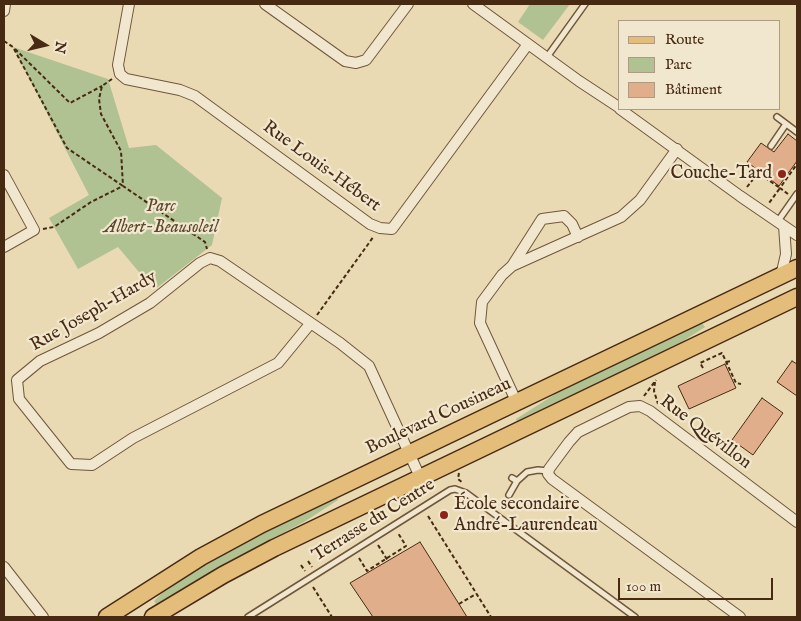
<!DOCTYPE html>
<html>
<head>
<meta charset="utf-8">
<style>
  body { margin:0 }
  #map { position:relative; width:801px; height:621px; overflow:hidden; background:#eadab4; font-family:"IM FELL English",serif }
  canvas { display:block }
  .frame { position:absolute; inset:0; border:5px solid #472a12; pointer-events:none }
  .legend { position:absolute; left:618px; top:20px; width:162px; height:90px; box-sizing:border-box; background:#f1e7ce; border:1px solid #ad9b83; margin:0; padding:6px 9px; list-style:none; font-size:15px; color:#472a12 }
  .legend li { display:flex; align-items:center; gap:10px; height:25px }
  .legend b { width:25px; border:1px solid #ad9b83 }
  .north { position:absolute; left:20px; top:20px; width:50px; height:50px; -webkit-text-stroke:4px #f1e7ce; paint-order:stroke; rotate:99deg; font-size:14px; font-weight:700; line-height:20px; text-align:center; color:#472a12 }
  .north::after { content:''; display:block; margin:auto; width:18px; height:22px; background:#472a12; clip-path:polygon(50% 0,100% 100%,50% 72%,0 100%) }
  .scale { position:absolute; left:618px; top:578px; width:155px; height:22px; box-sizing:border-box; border:2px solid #472a12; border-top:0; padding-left:6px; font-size:15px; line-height:18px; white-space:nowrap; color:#472a12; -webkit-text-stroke:4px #f1e7ce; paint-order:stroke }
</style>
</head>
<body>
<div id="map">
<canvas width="801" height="621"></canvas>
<div class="frame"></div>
<ul class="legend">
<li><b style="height:6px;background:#e5bd7a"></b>Route</li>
<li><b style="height:14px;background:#b0c192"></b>Parc</li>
<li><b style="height:14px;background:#e1ae8b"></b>Bâtiment</li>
</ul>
<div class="north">N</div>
<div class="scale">100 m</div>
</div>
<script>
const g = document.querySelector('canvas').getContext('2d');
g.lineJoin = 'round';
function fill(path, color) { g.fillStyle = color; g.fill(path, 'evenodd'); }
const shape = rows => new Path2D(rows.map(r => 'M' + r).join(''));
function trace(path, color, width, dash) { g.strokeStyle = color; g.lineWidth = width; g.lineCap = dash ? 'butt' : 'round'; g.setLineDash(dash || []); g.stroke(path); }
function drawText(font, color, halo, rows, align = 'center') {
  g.font = font + ' "IM FELL English",serif'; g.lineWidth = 4.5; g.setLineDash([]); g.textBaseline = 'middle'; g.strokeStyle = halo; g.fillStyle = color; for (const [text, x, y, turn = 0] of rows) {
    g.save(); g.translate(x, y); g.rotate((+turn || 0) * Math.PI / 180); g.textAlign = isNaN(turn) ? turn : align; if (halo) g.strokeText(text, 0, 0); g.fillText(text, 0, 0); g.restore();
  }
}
fill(shape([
  [530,4,570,4,543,40,518,22],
  [13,47,108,79,129,148,156,145,222,198,212,245,154,290,118,247,78,269,49,218,89,195],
  [702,323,705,327,680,343,517,421,516,419,557,393],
  [337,498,338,500,304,522,227,562,156,604,154,601,167,588,198,569,276,527]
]), '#b0c192');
const building = shape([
  [788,134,797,141,797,161,779,186,747,162,761,143,774,152,788,134],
  [792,361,797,364,797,396,777,382,792,361],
  [725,364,736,388,689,409,678,386,725,364],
  [762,398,783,413,753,455,732,440,762,398],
  [420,542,459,604,467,617,373,617,350,583,420,542]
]);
fill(building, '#e1ae8b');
trace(building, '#472a12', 1);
const service = shape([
  [547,57,585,4],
  [777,117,797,132],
  [771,146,786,124],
  [778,221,797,194],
  [512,478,517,481,527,472,538,470,548,471],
  [509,495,517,481],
  [248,617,450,490,455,489,466,493,635,617]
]);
const minor = shape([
  [129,4,118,65,120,74,126,79,180,90,195,96,370,224,380,228,392,229,528,44],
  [265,4,345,61,356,63,366,60,408,4],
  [473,4,579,81,620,108],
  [4,11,5,4],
  [620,109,740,196,797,235],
  [4,175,34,230,4,247],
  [512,266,542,219,564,216,572,224,578,237],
  [781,276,786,254,784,226],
  [310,324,278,363,133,438,92,465,71,464,19,399,17,380,40,361,99,333,150,303,200,263,210,258,220,261,340,343,369,366,420,477],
  [517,403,480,323,482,302,502,275,512,266,621,217,640,200,677,149],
  [4,567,43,617],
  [740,617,552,479,548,474,549,469,569,442,578,432,629,407,640,406,650,411,797,522]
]);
const primary = shape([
  [107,617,201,557,262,524,797,268],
  [153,617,223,575,274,548,797,297]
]);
trace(service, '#70563a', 8);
trace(minor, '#70563a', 12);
trace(primary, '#472a12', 19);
trace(shape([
  [4,41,13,47,67,148,123,186],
  [15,49,70,103,102,86],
  [112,79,102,86,99,99,101,114,121,151,123,186],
  [747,187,758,173,780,188,769,203],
  [788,194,780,188,797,164],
  [43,229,54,227,91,202,123,186,205,242,207,249],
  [317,315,374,236],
  [726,362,732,361],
  [703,368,700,363,722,353,736,383,741,384],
  [655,382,654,391,658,404],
  [644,396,656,380],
  [459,473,458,479,463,483],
  [428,516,491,617],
  [378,545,388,561],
  [359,558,367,571,406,546,398,533],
  [308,561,312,567],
  [301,565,305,571],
  [313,587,332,617],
  [459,604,476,594]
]), '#472a12', 2, [4, 2.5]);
trace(service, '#f1e7ce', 5);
trace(minor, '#f1e7ce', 10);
trace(primary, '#e5bd7a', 16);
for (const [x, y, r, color] of [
  [782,174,5,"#8f2418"],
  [444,515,5,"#8f2418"]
]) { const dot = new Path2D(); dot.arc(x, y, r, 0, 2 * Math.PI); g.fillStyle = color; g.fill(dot); trace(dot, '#f1e7ce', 2); }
drawText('18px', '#472a12', '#f1e7ce', [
  ["Rue Louis-Hébert",321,167,36],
  ["Rue Joseph-Hardy",94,312,-30],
  ["Boulevard Cousineau",439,417,-25],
  ["Rue Quévillon",705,433,37],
  ["Terrasse du Centre",374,521,-32]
]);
drawText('18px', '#472a12', '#f1e7ce', [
  ["Couche-Tard",772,174],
  ["École secondaire",454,505,"left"],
  ["André-Laurendeau",454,526,"left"]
], 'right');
drawText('italic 18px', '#5c482c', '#f1e7ce', [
  ["Parc",161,207],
  ["Albert-Beausoleil",161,228]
]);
</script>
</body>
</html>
